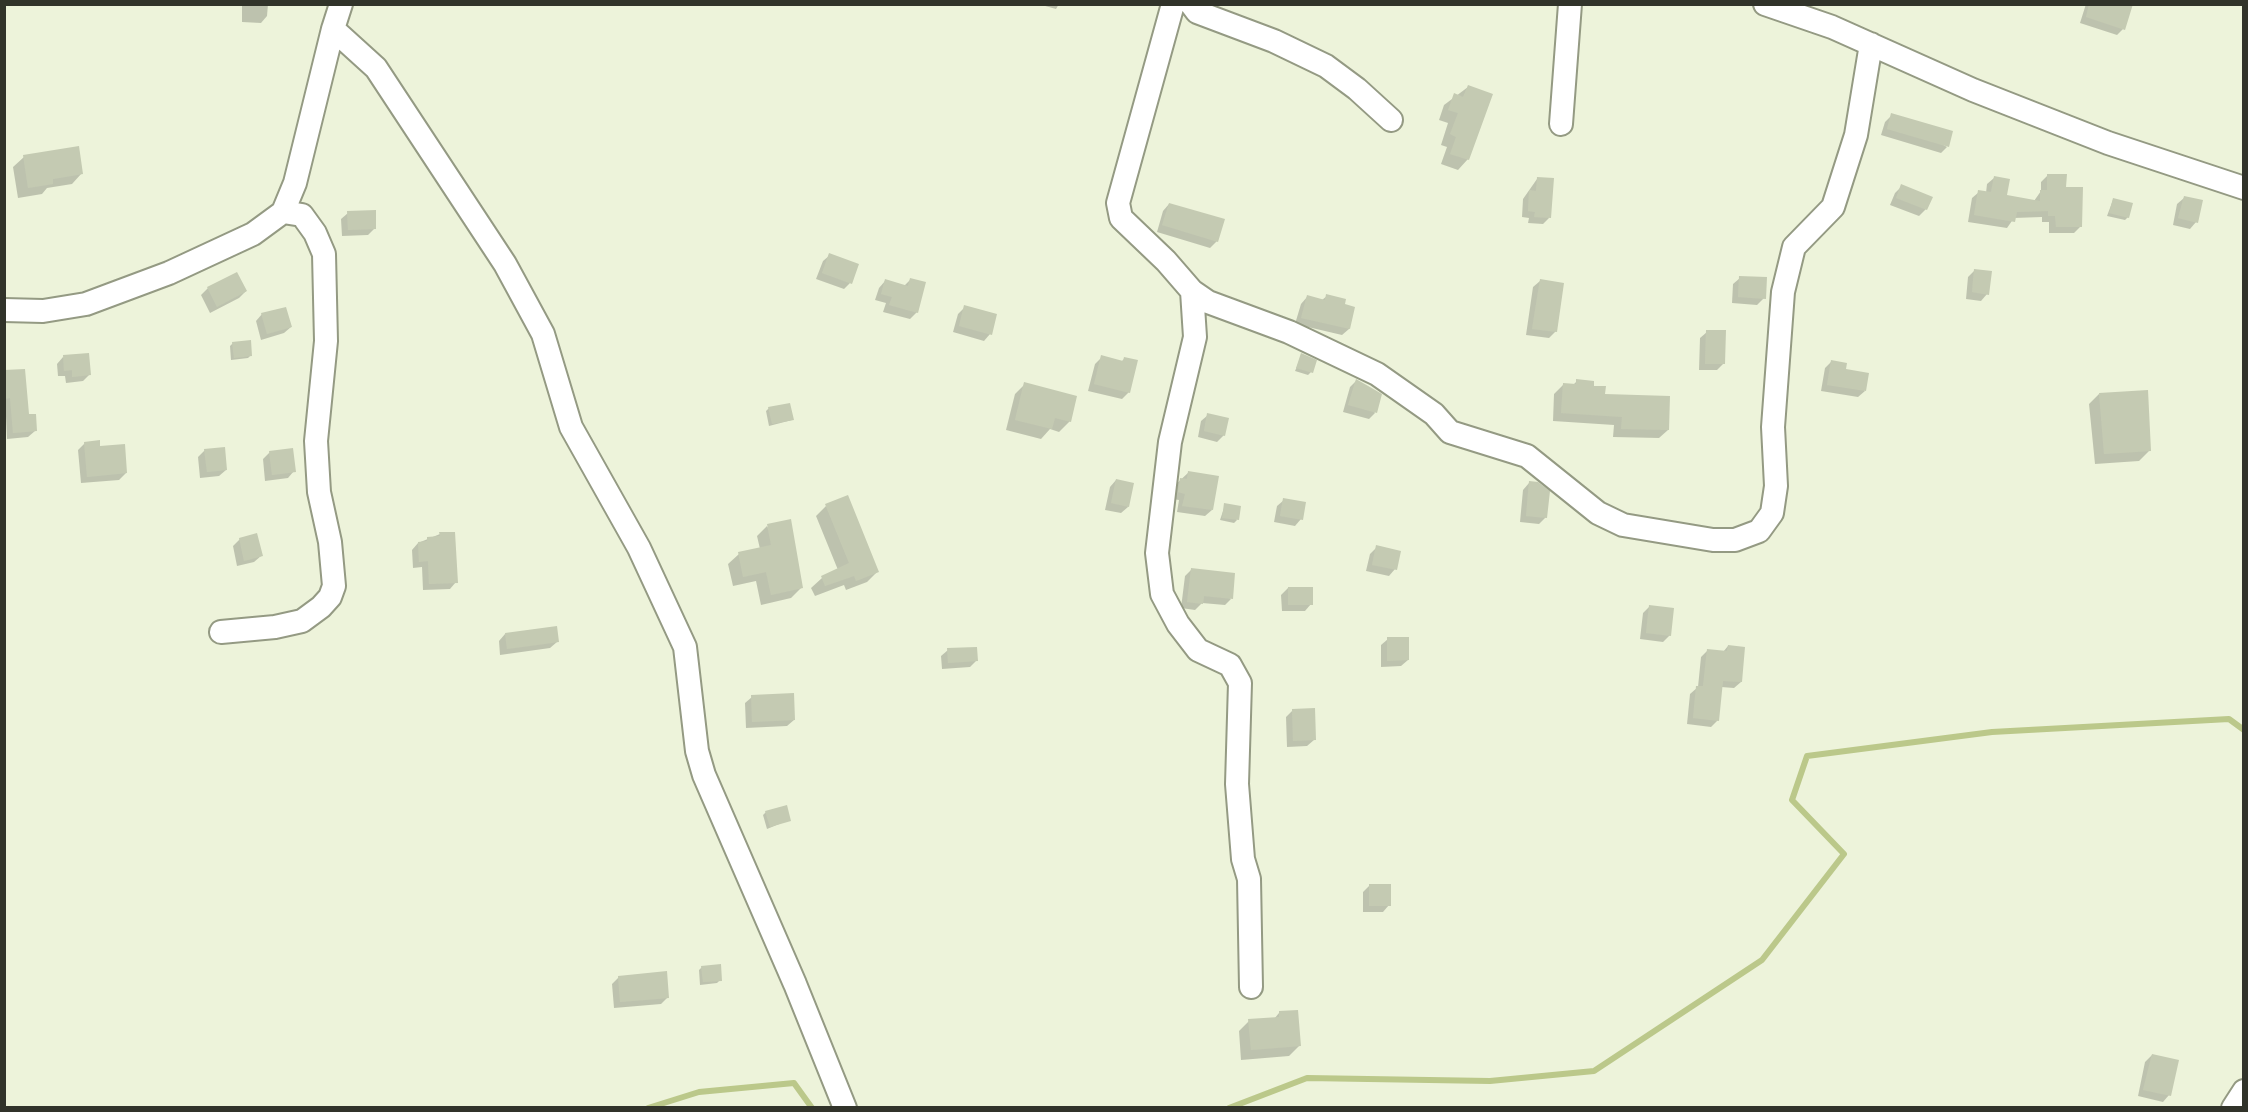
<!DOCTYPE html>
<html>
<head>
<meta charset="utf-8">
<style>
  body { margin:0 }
  #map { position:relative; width:2248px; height:1112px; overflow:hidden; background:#edf3da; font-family:"Roboto Serif",serif }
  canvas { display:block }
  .frame { position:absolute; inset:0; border:6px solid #31332a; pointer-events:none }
</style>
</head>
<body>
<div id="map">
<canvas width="2248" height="1112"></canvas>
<div class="frame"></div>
</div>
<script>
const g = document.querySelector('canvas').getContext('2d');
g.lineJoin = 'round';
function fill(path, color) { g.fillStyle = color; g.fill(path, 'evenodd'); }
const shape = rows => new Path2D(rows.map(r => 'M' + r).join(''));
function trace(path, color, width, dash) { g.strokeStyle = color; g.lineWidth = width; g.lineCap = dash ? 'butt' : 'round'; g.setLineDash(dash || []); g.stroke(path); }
fill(shape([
  [242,4,268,4,267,16,261,23,242,22],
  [1038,4,1059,4,1056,9],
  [2086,4,2131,4,2123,29,2117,35,2080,23],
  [1468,87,1468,159,1458,170,1441,164,1447,147,1441,145,1448,123,1439,120,1444,105],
  [1892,115,1947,147,1941,153,1881,135,1885,122],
  [24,157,82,173,72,184,47,188,42,194,18,198,13,167],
  [2048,175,2065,188,2081,226,2074,233,2049,233,2049,222,2042,222,2042,217,2014,218,2007,228,1968,222,1972,198,1979,192,1986,193,1987,184,1994,178,2005,196,2034,201,2041,191,2041,182],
  [1537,179,1549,218,1543,224,1528,223,1529,218,1522,217,1523,199],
  [1902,186,1926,209,1919,216,1890,205,1895,193],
  [2184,198,2196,222,2190,229,2173,225,2177,204],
  [2113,200,2128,217,2125,220,2107,216],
  [1169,204,1217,241,1210,248,1157,232,1163,211],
  [348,213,375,228,368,235,342,236,341,219],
  [830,255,850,283,844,289,816,279,823,261],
  [1975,270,1987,294,1981,301,1966,299,1968,277],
  [1740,278,1764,298,1757,305,1732,303,1733,284],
  [911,279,917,312,910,319,883,312,886,303,875,300,879,288,885,281,904,286],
  [1540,281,1556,331,1549,338,1526,335,1533,287],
  [208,288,246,291,239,298,210,313,201,295],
  [1327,296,1343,306,1354,308,1349,329,1342,335,1295,324,1301,304,1307,297,1322,300],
  [965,307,990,334,984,341,953,332,958,314],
  [262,314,291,327,284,333,261,340,256,321],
  [1707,332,1724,363,1717,370,1699,370,1700,338],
  [233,343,251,355,248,358,231,360,230,346],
  [1302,355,1311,372,1308,375,1295,371],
  [63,357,90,374,83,381,66,383,65,376,58,376,57,364],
  [1102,357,1121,362,1125,358,1129,392,1122,399,1088,391,1095,364],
  [1831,362,1865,391,1858,397,1821,391,1825,368],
  [4,372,35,431,28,437,7,439],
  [1356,381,1375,413,1369,419,1343,412,1350,387],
  [1577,381,1592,387,1668,430,1659,438,1613,437,1614,425,1553,421,1554,394,1563,385,1572,386],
  [1025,384,1070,421,1059,432,1050,429,1041,439,1006,430,1015,394],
  [2099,394,2149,451,2139,461,2095,464,2089,404],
  [769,408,792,420,769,426,766,411],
  [1208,415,1224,435,1217,442,1198,437,1201,421],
  [85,443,99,448,126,473,119,480,81,483,78,450],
  [205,450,226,470,219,476,200,478,198,457],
  [270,452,294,471,288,478,265,481,263,459],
  [1189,472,1212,510,1205,516,1177,512,1179,500,1172,499,1174,486],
  [1116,480,1128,507,1121,513,1105,510,1110,487],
  [1529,483,1546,517,1539,524,1520,522,1523,490],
  [1284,500,1301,519,1295,526,1274,522,1277,506],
  [1225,505,1237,520,1234,523,1220,520],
  [826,506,878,571,867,582,846,590,844,585,815,596,811,588,822,578,838,570,816,516],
  [767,526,801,588,791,598,761,605,756,581,733,586,728,564,739,554,760,549,757,536],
  [440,534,456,582,450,589,423,590,422,567,413,568,412,550,418,543],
  [240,539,261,556,254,562,237,566,233,546],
  [1377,547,1395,569,1389,576,1366,571,1370,554],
  [1191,570,1231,599,1225,605,1202,603,1195,610,1181,608,1185,576],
  [1288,588,1311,604,1305,611,1282,611,1281,595],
  [1650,606,1670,635,1663,642,1640,639,1643,613],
  [505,634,557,642,550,648,500,655,499,641],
  [1388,639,1408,660,1401,666,1381,667,1381,645],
  [1728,646,1741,682,1734,688,1721,687,1718,720,1711,727,1687,724,1690,694,1698,687,1701,657,1708,650,1723,652],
  [948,650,976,661,970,667,942,669,941,656],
  [752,697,794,720,787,726,746,728,745,703],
  [1293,710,1314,740,1307,746,1287,747,1286,717],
  [766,812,789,820,767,829,763,815],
  [1370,885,1389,905,1383,912,1363,912,1363,892],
  [702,967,720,980,717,983,700,985,699,970],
  [619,977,668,997,661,1004,614,1008,612,984],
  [1279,1013,1300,1045,1289,1056,1241,1060,1239,1031,1249,1021,1274,1019],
  [2152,1055,2169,1095,2163,1102,2138,1096,2145,1062]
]), '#0003');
trace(shape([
  [648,1108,699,1092,794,1083,812,1108],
  [1229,1108,1307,1078,1490,1081,1594,1071,1762,960,1844,854,1792,800,1807,756,1992,732,2229,719,2244,730]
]), '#bbc88a', 6);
fill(shape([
  [2089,4,2133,4,2125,30,2086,17],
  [1468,85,1493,94,1469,160,1450,154,1456,137,1450,134,1458,113,1448,110,1454,93,1463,97],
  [1891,113,1953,131,1949,147,1887,129],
  [79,146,83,174,53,179,53,184,28,188,23,155],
  [2047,174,2067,174,2066,187,2083,187,2082,227,2056,227,2055,216,2048,216,2048,211,2017,212,2015,222,1974,215,1978,190,1991,192,1994,176,2010,179,2007,195,2040,201,2040,190,2047,190],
  [1537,177,1554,178,1551,218,1534,217,1535,212,1528,211,1529,190,1536,191],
  [1901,184,1933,197,1927,210,1896,198],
  [2184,196,2203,200,2198,223,2178,218],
  [2113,198,2133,203,2129,218,2109,213],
  [1169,203,1225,219,1218,242,1162,225],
  [376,210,376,229,348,230,347,211],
  [829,253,859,264,852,284,822,273],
  [1974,269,1992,271,1989,295,1972,292],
  [237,272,247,291,217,307,207,287],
  [1739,276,1767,277,1766,299,1738,297],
  [910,278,926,282,918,313,889,305,892,297,881,294,885,279,908,286],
  [1540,279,1564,283,1557,332,1532,329],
  [1326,294,1346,299,1345,304,1355,307,1350,329,1301,318,1307,295,1325,300],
  [964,305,997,314,992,335,959,326],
  [286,307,292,327,267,334,261,313],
  [1706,330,1726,330,1725,364,1705,364],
  [251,340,252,356,234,358,232,342],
  [89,353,91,375,72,377,72,370,64,371,63,355],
  [1301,353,1317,360,1313,373,1296,368],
  [1101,355,1123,361,1124,357,1138,360,1130,393,1094,384],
  [1831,360,1847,363,1846,369,1869,373,1866,391,1827,385],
  [25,369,29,414,36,414,37,431,13,433,10,398,4,399,4,370],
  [1356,379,1382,394,1377,413,1348,405],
  [1576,379,1594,381,1594,386,1606,386,1605,394,1670,396,1669,430,1621,429,1622,417,1561,413,1563,383,1576,384],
  [1024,382,1077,396,1071,422,1055,418,1052,429,1015,420],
  [2148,390,2151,451,2104,454,2099,393],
  [790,403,794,420,772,424,768,407],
  [1207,413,1229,418,1225,436,1204,431],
  [100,440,100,446,125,444,127,473,87,477,84,442],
  [225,447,227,470,207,472,204,449],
  [293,448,296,472,272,475,269,451],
  [1188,471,1219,476,1213,510,1182,506,1185,494,1178,492,1180,478,1187,479],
  [1116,479,1134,483,1129,507,1111,503],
  [1529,481,1538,482,1550,491,1547,518,1526,516],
  [848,495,879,572,856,581,854,576,825,586,821,576,849,563,825,504],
  [1283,498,1306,502,1303,520,1280,516],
  [1224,503,1241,506,1239,520,1222,518],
  [791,519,803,588,771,595,766,572,743,577,738,552,771,545,767,524],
  [439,532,455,532,458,583,429,584,428,561,419,562,418,542,427,541,427,537,440,536],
  [257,533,263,556,244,561,239,538],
  [1376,545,1401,551,1397,570,1372,565],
  [1191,568,1235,573,1233,599,1204,596,1203,604,1187,602],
  [1288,587,1313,587,1313,605,1288,605],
  [1649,605,1674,608,1671,636,1646,633],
  [557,626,559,642,507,649,505,633],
  [1387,637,1409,637,1409,660,1387,661],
  [1728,645,1745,647,1742,682,1723,681,1719,721,1693,718,1696,686,1703,686,1707,649,1727,651],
  [977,647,978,661,948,663,947,648],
  [794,693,795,720,752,722,751,695],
  [1315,708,1316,740,1293,741,1292,709],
  [787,805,791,821,770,827,765,811],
  [1369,884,1391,884,1391,906,1369,906],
  [721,964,722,981,703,982,701,966],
  [667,971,669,998,620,1002,618,976],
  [1298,1010,1301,1046,1251,1050,1248,1019,1279,1017,1279,1011],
  [2152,1054,2179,1060,2171,1096,2143,1090]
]), '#c4cab2');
const minor = shape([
  [1173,4,1118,203,1121,218,1166,261,1192,291,1208,302,1289,332,1377,374,1434,414,1450,432,1527,456,1598,513,1623,525,1713,540,1735,540,1759,531,1772,513,1776,486,1773,427,1783,292,1794,247,1833,207,1856,135,1871,44],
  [1191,4,1197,12,1274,41,1326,66,1357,89,1391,120],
  [1765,4,1832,27,1973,90,2108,143,2244,188],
  [333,29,376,68,505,264,543,334,571,427,639,548,685,647,697,751,704,775,795,984,845,1108],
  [1561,124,1570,4],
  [1192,291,1195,337,1170,442,1157,553,1162,594,1178,624,1198,650,1230,665,1240,683,1237,784,1243,859,1249,879,1251,987],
  [4,310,43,311,86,304,169,273,253,234,283,212,295,183,333,29,341,4],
  [221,632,275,627,302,621,321,607,330,597,334,586,330,542,319,492,316,441,326,341,324,254,315,233,302,215,283,212],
  [2233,1108,2244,1091]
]);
trace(minor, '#949a83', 26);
trace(minor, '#fff', 22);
</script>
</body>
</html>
